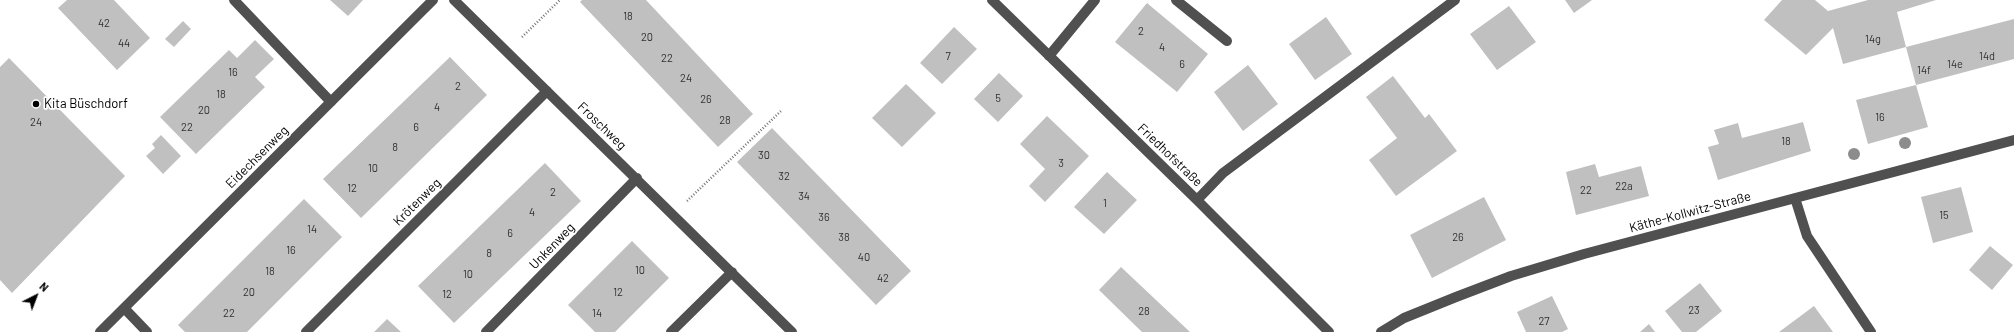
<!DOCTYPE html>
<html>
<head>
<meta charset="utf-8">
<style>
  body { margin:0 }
  #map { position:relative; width:2014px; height:332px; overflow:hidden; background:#fff; font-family:Barlow,sans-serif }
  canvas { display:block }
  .north { position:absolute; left:16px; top:276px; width:40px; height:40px; -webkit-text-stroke:3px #fff; paint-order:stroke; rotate:42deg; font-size:11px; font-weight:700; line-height:16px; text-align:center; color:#000 }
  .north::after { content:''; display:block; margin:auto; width:14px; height:18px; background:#000; clip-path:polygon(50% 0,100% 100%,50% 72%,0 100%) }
</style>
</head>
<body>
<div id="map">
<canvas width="2014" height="332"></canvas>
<div class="north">N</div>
</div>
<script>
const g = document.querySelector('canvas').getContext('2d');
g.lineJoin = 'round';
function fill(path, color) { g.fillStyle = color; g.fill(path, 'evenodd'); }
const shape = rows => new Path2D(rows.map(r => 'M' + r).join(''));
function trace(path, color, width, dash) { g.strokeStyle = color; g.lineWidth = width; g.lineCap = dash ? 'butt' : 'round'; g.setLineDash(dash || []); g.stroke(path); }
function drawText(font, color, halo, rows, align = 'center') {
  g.font = font + ' Barlow,sans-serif'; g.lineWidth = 3.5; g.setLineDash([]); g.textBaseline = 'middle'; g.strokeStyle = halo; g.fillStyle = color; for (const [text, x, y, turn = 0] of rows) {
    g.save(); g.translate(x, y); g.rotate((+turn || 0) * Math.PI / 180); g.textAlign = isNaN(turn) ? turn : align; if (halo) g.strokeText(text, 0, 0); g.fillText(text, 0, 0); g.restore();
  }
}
fill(shape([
  [67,0,114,0,150,38,117,70,58,8],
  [330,0,363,0,348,16],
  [582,0,646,0,753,114,718,147,580,2],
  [1565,0,1592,0,1574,13],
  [1782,0,1815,0,1828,11,1868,0,1936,0,1897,12,1906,47,2014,19,2014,59,1916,85,1906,47,1843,64,1833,28,1806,55,1764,20],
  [1147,3,1208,54,1177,92,1115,42],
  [1509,6,1536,42,1497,70,1470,34],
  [1326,17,1352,54,1315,80,1289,44],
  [183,21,191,29,174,47,165,39],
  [954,27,977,49,942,84,920,63],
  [255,40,274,59,255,77,265,87,196,154,160,117,229,50,237,58],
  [450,57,487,95,361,218,323,179],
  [9,58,125,176,12,293,0,280,0,67],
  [1248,65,1278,104,1243,131,1214,92],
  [999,73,1023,96,998,122,974,99],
  [1393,76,1425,118,1429,114,1457,151,1396,196,1369,160,1397,138,1366,97],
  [906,84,936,113,902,147,872,118],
  [1916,85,1928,127,1868,144,1856,100],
  [1047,116,1089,156,1045,202,1029,186,1045,169,1020,144],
  [1803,122,1811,151,1718,180,1708,147,1719,144,1714,130,1738,123,1742,138],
  [772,128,911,271,876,305,737,162],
  [161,135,181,156,163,174,146,156,155,148,152,144],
  [545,163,581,201,454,323,418,286],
  [1595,164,1599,177,1641,166,1649,196,1576,215,1566,172],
  [1107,172,1137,200,1104,234,1074,207],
  [1961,187,1973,232,1933,243,1921,197],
  [1484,197,1506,240,1432,278,1410,235],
  [304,199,342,237,247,332,185,332,178,325],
  [632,241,669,278,615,332,595,332,568,305],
  [1990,246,2013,265,1992,290,1969,270],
  [1121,267,1190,332,1142,332,1099,290],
  [1700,283,1722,311,1696,332,1682,332,1665,311],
  [1552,296,1568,329,1562,332,1526,332,1517,312],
  [1814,306,1833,332,1779,332],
  [387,319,401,332,374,332],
  [1649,324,1655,332,1640,332]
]), '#c0c0c0');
trace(shape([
  [522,37,560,0],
  [687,201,782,110]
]), '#727272', 2.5, [1, 2]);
trace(shape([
  [234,0,331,102],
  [454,0,792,332],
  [992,0,1197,200,1329,332],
  [1176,0,1227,41],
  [1049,56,1095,0],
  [1795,198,1807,236,1871,332],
  [1197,200,1223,173,1455,0],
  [124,308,147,332],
  [100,332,433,0],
  [306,332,547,91],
  [486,332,637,178],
  [671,332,732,272],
  [1381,332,1404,318,1456,297,1511,276,1584,254,2014,140]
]), '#505050', 10);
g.fillStyle = '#8c8c8c';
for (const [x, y] of [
  [1905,143],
  [1854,154]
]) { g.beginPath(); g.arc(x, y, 6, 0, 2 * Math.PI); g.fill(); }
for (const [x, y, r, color] of [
  [36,104,4,"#000"]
]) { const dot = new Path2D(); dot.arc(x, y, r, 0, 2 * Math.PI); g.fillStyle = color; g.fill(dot); trace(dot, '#fff', 1.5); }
drawText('11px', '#303030', null, [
  ["18",628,16],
  ["42",104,23],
  ["2",1141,31],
  ["20",647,37],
  ["14g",1873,39],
  ["44",124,43],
  ["4",1162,47],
  ["7",948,56],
  ["14d",1987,56],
  ["22",667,58],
  ["6",1182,64],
  ["14e",1955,64],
  ["14f",1924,70],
  ["16",233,72],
  ["24",686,78],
  ["2",458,86],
  ["18",221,94],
  ["5",998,98],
  ["26",706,99],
  ["4",437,107],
  ["20",204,110],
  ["16",1880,117],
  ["28",725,120],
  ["24",36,122],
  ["22",187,127],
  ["6",416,127],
  ["18",1786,141],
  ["8",395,147],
  ["30",764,155],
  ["3",1061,163],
  ["10",373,168],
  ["32",784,176],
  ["22a",1624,186],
  ["12",352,188],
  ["22",1586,190],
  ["2",553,192],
  ["34",804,196],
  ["1",1105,203],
  ["4",532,212],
  ["15",1944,215],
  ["36",824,217],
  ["14",312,229],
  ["6",510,233],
  ["38",844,237],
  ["26",1458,237],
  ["16",291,250],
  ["8",489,253],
  ["40",864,257],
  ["10",640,270],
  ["18",270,271],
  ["10",468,274],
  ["42",883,278],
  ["20",249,292],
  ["12",618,292],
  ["12",447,294],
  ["23",1694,310],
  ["28",1144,311],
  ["22",229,313],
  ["14",597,313],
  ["27",1544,321]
]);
drawText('13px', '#000', '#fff', [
  ["Kita Büschdorf",44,104]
], 'left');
drawText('13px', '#000', '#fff', [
  ["Froschweg",602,126,44],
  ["Friedhofstraße",1170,155,44],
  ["Eidechsenweg",257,157,-45],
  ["Krötenweg",417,202,-45],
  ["Käthe-Kollwitz-Straße",1690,212,-15],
  ["Unkenweg",552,246,-46]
]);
</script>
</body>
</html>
